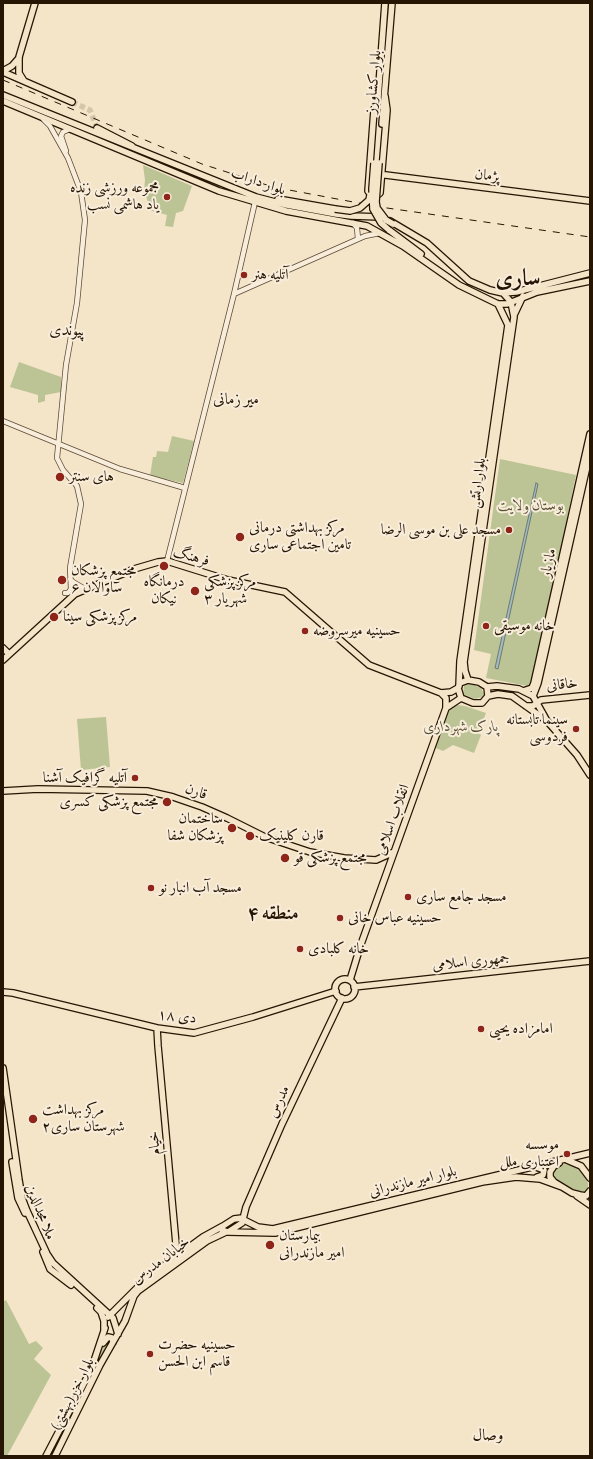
<!DOCTYPE html>
<html>
<head>
<meta charset="utf-8">
<style>
  body { margin:0 }
  #map { position:relative; width:593px; height:1459px; overflow:hidden; background:#f4e4c8; font-family:Alegreya,serif }
  canvas { display:block }
  .frame { position:absolute; inset:0; border:4px solid #261502; pointer-events:none }
</style>
</head>
<body>
<div id="map">
<canvas width="593" height="1459"></canvas>
<div class="frame"></div>
</div>
<script>
const g = document.querySelector('canvas').getContext('2d');
g.lineJoin = 'round';
function fill(path, color) { g.fillStyle = color; g.fill(path, 'evenodd'); }
const shape = rows => new Path2D(rows.map(r => 'M' + r).join(''));
function trace(path, color, width, dash) { g.strokeStyle = color; g.lineWidth = width; g.lineCap = dash ? 'butt' : 'round'; g.setLineDash(dash || []); g.stroke(path); }
function drawText(font, color, halo, rows, align = 'center') {
  g.font = font + ' Alegreya,Amiri,serif'; g.lineWidth = 4; g.setLineDash([]); g.textBaseline = 'middle'; g.strokeStyle = halo; g.fillStyle = color; for (const [text, x, y, turn = 0] of rows) {
    g.save(); g.translate(x, y); g.rotate((+turn || 0) * Math.PI / 180); g.textAlign = isNaN(turn) ? turn : align; if (halo) g.strokeText(text, 0, 0); g.fillText(text, 0, 0); g.restore();
  }
}
fill(shape([
  [143,165,192,186,183,211,176,213,173,227,165,226,167,215,149,210,148,202,144,191,145,180],
  [19,362,61,377,61,392,45,395,45,401,38,403,38,395,10,387],
  [172,436,194,441,183,483,150,476,153,457,156,457,157,451,168,452],
  [500,459,576,475,533,682,528,686,486,678,491,654,474,650],
  [470,683,481,688,484,694,482,697,475,699,463,694,464,686],
  [456,705,465,706,486,713,478,733,481,735,474,753,453,745,443,751,433,747,447,714,451,708],
  [106,717,110,767,81,770,77,719],
  [562,1164,575,1165,582,1171,588,1183,588,1189,585,1193,572,1190,557,1181,553,1176,553,1172],
  [6,1300,29,1344,36,1341,43,1348,34,1359,51,1375,7,1456,3,1456,3,1302],
  [109,1339,100,1365,53,1456,48,1456,107,1340]
]), '#bcc495');
const water = shape([
  [536,483,538,484,498,669,495,668,536,483]
]);
fill(water, '#a0bcc0');
trace(water, '#6f7974', 1);
trace(shape([
  [72,102,90,110,97,128]
]), '#d5c5aa', 5.5, [5.5, 3]);
const minor = shape([
  [43,119,50,126,68,158,81,192,85,220,77,303,66,365,57,458,63,470,77,486,81,504,70,568,71,589,68,593,65,593],
  [66,151,61,136,63,132,70,129],
  [353,223,357,228,358,239],
  [234,294,365,236,380,233],
  [3,421,120,469,185,488],
  [167,561,234,294,255,202],
  [70,579,73,582,85,589]
]);
const major = shape([
  [3,71,12,66,19,58],
  [3,72,72,102],
  [24,81,19,73,19,57,35,3],
  [3,95,256,197,287,205,336,214,351,216,381,217],
  [378,95,374,110,368,191,372,196,375,197,380,193,387,110,385,96],
  [378,98,385,3],
  [3,101,219,191,286,211,367,226,403,246,459,285,498,304,507,304,537,292,590,281],
  [382,124,392,3],
  [97,128,132,146],
  [370,173,590,201],
  [278,199,335,209],
  [390,221,427,243,469,281,490,290,503,293,516,292,590,273],
  [389,230,421,254],
  [514,315,523,296],
  [3,648,9,654],
  [3,660,75,594,134,569,158,562,167,561,228,580,285,592,369,665,441,693,451,692,458,688],
  [468,680,465,671,464,662,514,317,511,302,503,293],
  [468,680,479,682,487,687,488,696,482,703,473,703,461,698,458,688,460,683,468,680],
  [459,686,460,661,508,325,498,304],
  [487,687,497,686,519,689,533,696,547,721,577,755,590,775],
  [523,691,532,688,534,683,590,434],
  [441,693,446,698,446,708],
  [488,696,498,694,512,696,547,721],
  [533,696,538,683,590,453],
  [526,706,533,706,541,700,590,695],
  [3,791,38,789,147,791,173,797,202,807,227,818,265,837,310,852,344,858,376,860,394,852],
  '335 989a10 10 0 1 1 20 0a10 10 0 1 1-20 0Z',
  [350,980,360,947,446,708,461,698],
  [354,987,590,961],
  [3,992,13,993,157,1028,194,1033,253,1017,336,991],
  [157,1028,158,1046,177,1255],
  [3,1068,19,1180,22,1198,27,1211,47,1254,53,1263,113,1318,118,1334],
  [567,1160,581,1166,590,1178],
  [12,1162,18,1198,25,1213],
  [559,1163,554,1166,550,1172,550,1177,554,1182,572,1193,580,1195,586,1196,590,1191],
  [536,1167,544,1170,543,1175,537,1177],
  [577,1196,590,1205],
  [242,1218,234,1219,223,1226,222,1230,228,1232,242,1223,246,1207,282,1124,342,998],
  [242,1219,258,1227,273,1229,590,1153],
  [228,1232,275,1233,482,1182,516,1177,540,1179,562,1187],
  [43,1252,50,1269,71,1285],
  [97,1308,101,1312,104,1321,104,1330],
  [108,1317,147,1278,203,1237,223,1226],
  [103,1343,108,1337,112,1338,113,1342],
  [92,1367,105,1328],
  [46,1456,94,1364],
  [55,1456,100,1365,125,1321,134,1296,138,1291,207,1241,226,1232]
]);
trace(minor, '#5a4934', 6);
trace(major, '#261502', 8);
trace(minor, '#f8eddb', 4.5);
trace(major, '#f4e4c8', 5.5);
trace(shape([
  [3,80,202,164,273,187,380,207,590,237]
]), '#261502', 1, [7, 7]);
const majorBridge = shape([
  [374,163,372,189,373,209,381,223,389,230],
  [379,163,376,202,377,208,386,220,393,224],
  [335,209,350,211,360,208,369,200,370,195]
]);
trace(majorBridge, '#261502', 8, []);
trace(majorBridge, '#f4e4c8', 5.5);
for (const [x, y, r, color] of [
  [167,197,4,"#8f2418"],
  [244,275,4,"#8f2418"],
  [60,477,5,"#8f2418"],
  [509,530,4,"#8f2418"],
  [240,537,5,"#8f2418"],
  [164,566,5,"#8f2418"],
  [62,580,5,"#8f2418"],
  [195,591,5,"#8f2418"],
  [54,617,5,"#8f2418"],
  [486,626,4,"#8f2418"],
  [305,631,4,"#8f2418"],
  [576,729,4,"#8f2418"],
  [135,778,4,"#8f2418"],
  [167,802,5,"#8f2418"],
  [232,828,5,"#8f2418"],
  [250,836,5,"#8f2418"],
  [285,858,5,"#8f2418"],
  [151,888,4,"#8f2418"],
  [408,897,4,"#8f2418"],
  [340,918,4,"#8f2418"],
  [300,949,4,"#8f2418"],
  [481,1029,4,"#8f2418"],
  [33,1119,5,"#8f2418"],
  [567,1154,4,"#8f2418"],
  [270,1245,5,"#8f2418"],
  [150,1354,4,"#8f2418"]
]) { const dot = new Path2D(); dot.arc(x, y, r, 0, 2 * Math.PI); g.fillStyle = color; g.fill(dot); trace(dot, '#f8eddb', 1.5); }
drawText('15px', '#261502', '#f8eddb', [
  ["بلوار کشاورز",374,82,-85],
  ["پژمان",487,176,7],
  ["بلوار داراب",258,182,19],
  ["بلوار ارتش",478,483,-82],
  ["فرهنگ",191,557,15],
  ["مازیار",549,563,-77],
  ["خاقانی",562,685,-6],
  ["قارن",196,792,20],
  ["انقلاب اسلامی",393,820,-70],
  ["جمهوری اسلامی",471,962,-6],
  ["۱۸ دی",177,1017,6],
  ["مدرس",279,1102,-65],
  ["خیام",155,1143,-96],
  ["بلوار امیر مازندرانی",413,1182,-14],
  ["ملا مجدالدین",40,1212,68],
  ["خیابان مدرس",161,1261,-37],
  ["بلوار خزر(بهشتی)",73,1394,-63]
]);
drawText('15px', '#261502', '#f8eddb', [
  ["مجموعه ورزشی زنده",159,188,"right"],
  ["یاد هاشمی نسب",159,205,"right"],
  ["آتلیه هنر",252,275],
  ["های سنتر",69,477],
  ["مرکز بهداشتی درمانی",249,528],
  ["تامین اجتماعی ساری",249,545],
  ["مسجد علی بن موسی الرضا",501,530,"right"],
  ["مجتمع پزشکان",71,571],
  ["ساوالان ۶",71,588],
  ["درمانگاه",164,582,"center"],
  ["نیکان",164,599,"center"],
  ["مرکز پزشکی",204,582],
  ["شهریار ۳",204,599],
  ["مرکز پزشکی سینا",63,617],
  ["خانه موسیقی",494,626],
  ["حسینیه میرسروضه",313,631],
  ["سینما تابستانه",568,720,"right"],
  ["فردوسی",568,737,"right"],
  ["آتلیه گرافیک آشنا",127,778,"right"],
  ["مجتمع پزشکی کسری",158,802,"right"],
  ["ساختمان",223,819,"right"],
  ["پزشکان شفا",223,836,"right"],
  ["قارن کلینیک",259,836],
  ["مجتمع پزشکی قو",294,858],
  ["مسجد آب انبار نو",159,888],
  ["مسجد جامع ساری",416,897],
  ["حسینیه عباس خانی",348,918],
  ["خانه کلبادی",308,949],
  ["امامزاده یحیی",489,1029],
  ["مرکز بهداشت",42,1110],
  ["شهرستان ساری٢",42,1127],
  ["موسسه",559,1145,"right"],
  ["اعتباری ملل",559,1162,"right"],
  ["بیمارستان",279,1236],
  ["امیر مازندرانی",279,1253],
  ["حسینیه حضرت",158,1345],
  ["قاسم ابن الحسن",158,1362]
], 'left');
drawText('italic 15px', '#5a5235', '#f8eddb', [
  ["بوستان ولایت",531,506],
  ["پارک شهرداری",461,727]
]);
drawText('16px', '#261502', '#f8eddb', [
  ["پیوندی",67,331],
  ["میر زمانی",236,400],
  ["وصال",488,1436]
]);
drawText('bold 19px', '#261502', '#f8eddb', [
  ["منطقه ۴",273,914]
]);
drawText('bold 23px', '#261502', '#f8eddb', [
  ["ساری",518,279]
]);
</script>
</body>
</html>
